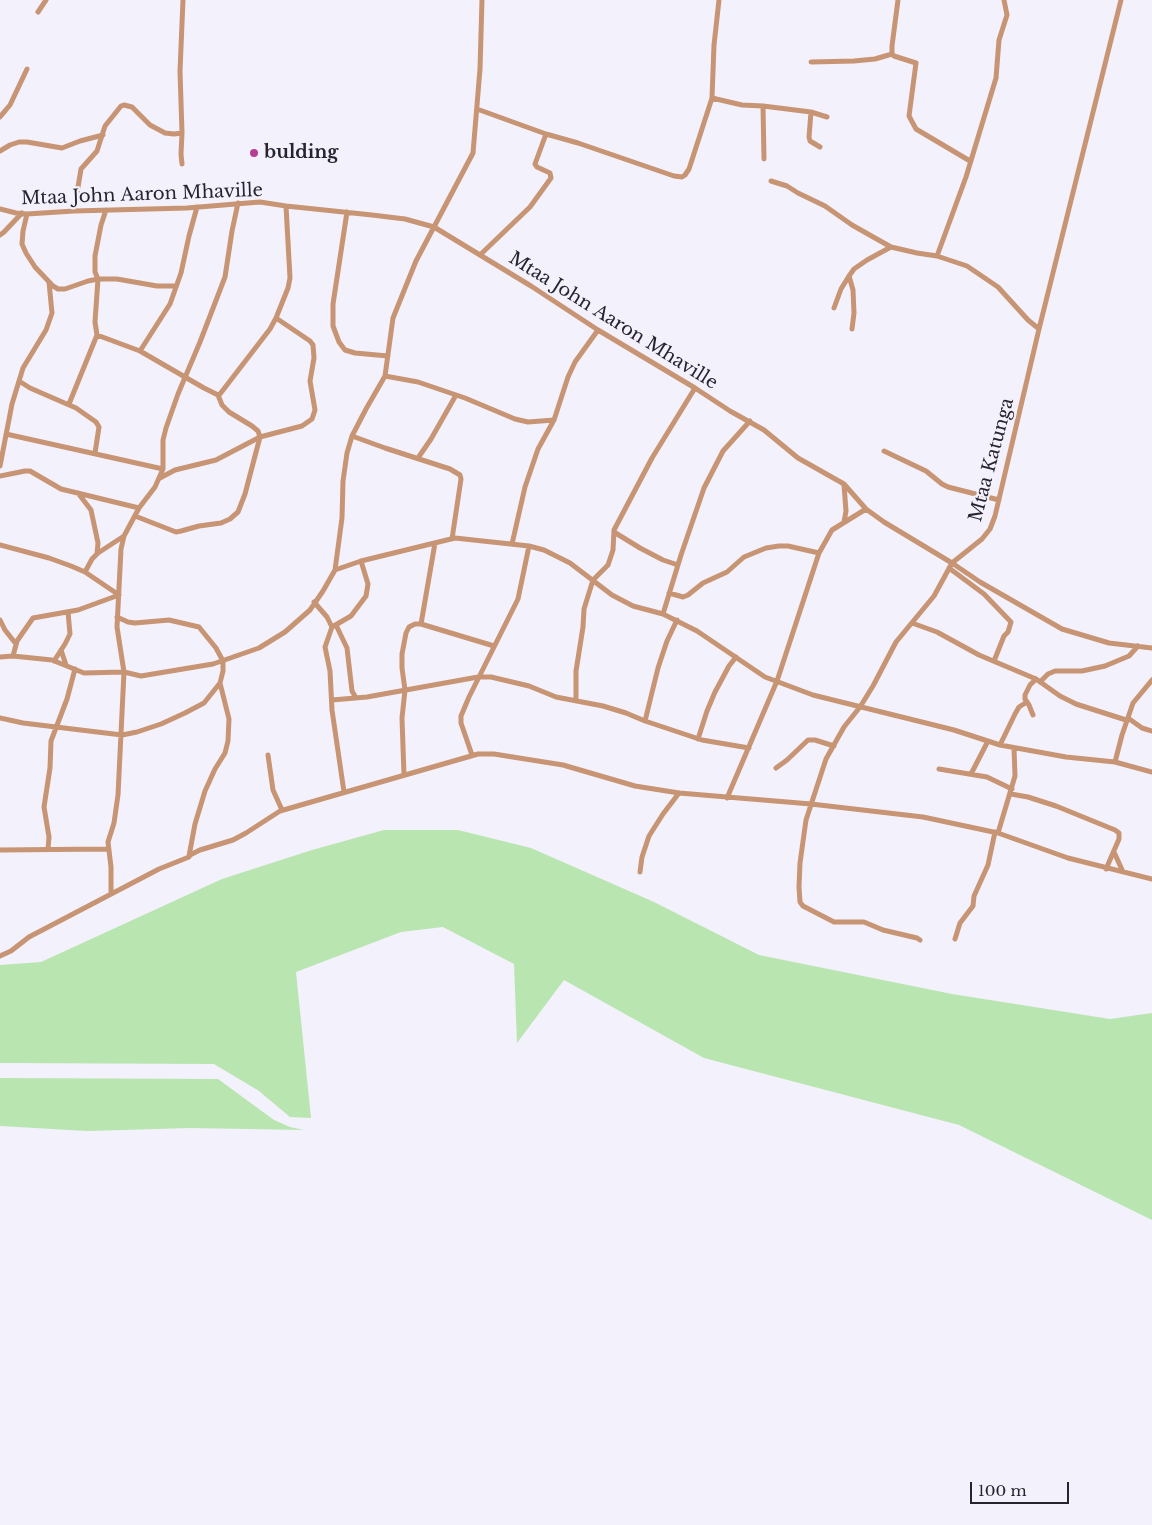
<!DOCTYPE html>
<html>
<head>
<meta charset="utf-8">
<style>
  body { margin:0 }
  #map { position:relative; width:1152px; height:1525px; overflow:hidden; background:#f3f1fc; font-family:"Libre Baskerville",serif }
  canvas { display:block }
  .scale { position:absolute; left:970px; top:1482px; width:99px; height:22px; box-sizing:border-box; border:2px solid #27242e; border-top:0; padding-left:6px; font-size:15px; line-height:18px; white-space:nowrap; color:#27242e; -webkit-text-stroke:4px #f3f1fc; paint-order:stroke }
</style>
</head>
<body>
<div id="map">
<canvas width="1152" height="1525"></canvas>
<div class="scale">100 m</div>
</div>
<script>
const g = document.querySelector('canvas').getContext('2d');
g.lineJoin = 'round';
function fill(path, color) { g.fillStyle = color; g.fill(path, 'evenodd'); }
const shape = rows => new Path2D(rows.map(r => 'M' + r).join(''));
function trace(path, color, width, dash) { g.strokeStyle = color; g.lineWidth = width; g.lineCap = dash ? 'butt' : 'round'; g.setLineDash(dash || []); g.stroke(path); }
function drawText(font, color, halo, rows, align = 'center') {
  g.font = font + ' "Libre Baskerville",serif'; g.lineWidth = 4.5; g.setLineDash([]); g.textBaseline = 'middle'; g.strokeStyle = halo; g.fillStyle = color; for (const [text, x, y, turn = 0] of rows) {
    g.save(); g.translate(x, y); g.rotate((+turn || 0) * Math.PI / 180); g.textAlign = isNaN(turn) ? turn : align; if (halo) g.strokeText(text, 0, 0); g.fillText(text, 0, 0); g.restore();
  }
}
fill(shape([
  [384,830,458,830,531,848,654,902,759,955,952,994,1110,1019,1152,1013,1152,1220,959,1125,704,1058,564,980,517,1043,514,964,443,927,401,932,296,972,311,1118,290,1117,259,1091,214,1064,0,1063,0,965,41,962,222,879,312,850],
  [0,1078,218,1079,274,1120,290,1127,304,1130,190,1128,87,1131,0,1126]
]), '#b9e5b0');
trace(shape([
  [898,0,892,46,892,54,894,56,916,63,909,116,916,129,970,161],
  [38,12,46,0],
  [811,62,854,61,875,59,892,54],
  [712,98,742,105,763,106,811,112,827,117],
  [763,106,764,159],
  [477,109,546,134,578,143,674,176,682,177,685,175,689,169,712,98,714,45,719,0],
  [811,112,809,137,810,141,820,147],
  [0,117,10,105,27,69],
  [0,151,10,145,19,142,27,142,62,148,80,141,103,135],
  [182,164,181,154,182,133,180,71,183,0],
  [771,181,787,186,798,193,825,206,852,225,891,247,917,253,937,256,967,266,998,287,1028,320,1039,329],
  [0,209,16,213,27,214,74,211,187,208,260,202,286,206,372,215,405,219,434,227,531,286,598,330,695,388,730,411,764,430,798,458,844,484,866,509,884,522,952,563,980,582,1062,629,1109,643,1152,648],
  [74,211,81,169,97,151,105,126,121,106,124,105,132,107,150,125,165,133,174,134,182,133],
  [347,212,333,304,333,326,339,342,345,350,355,353,388,356],
  [27,214,23,231,22,244,26,253,35,267,53,286,58,289,65,289,88,281,98,279,117,279,157,286,176,286],
  [0,235,4,232,22,213],
  [481,254,530,207,551,178,550,173,537,167,535,164,546,134],
  [937,256,966,177,996,78,999,40,1007,15,1004,0],
  [834,308,841,289,849,276],
  [852,329,854,313,853,290,849,276,854,269,867,260,891,247],
  [97,335,140,351,204,388,218,395,220,394,270,329,276,318,288,288,290,278,286,206],
  [140,351,170,304,181,273,189,236,197,207],
  [385,376,418,382,465,398,515,419,528,422,554,420],
  [19,381,30,388,76,408,96,422,99,427,95,453],
  [69,404,97,335,95,322,98,279,95,272,95,256,101,225,106,210],
  [6,434,163,469],
  [352,436,385,448,450,469,460,475,461,479,452,539],
  [884,451,926,471,942,484,948,487,999,500],
  [418,458,431,439,456,395],
  [0,466,12,404,23,368,46,330,52,313,49,282],
  [0,476,25,471,30,471,61,489,139,508],
  [160,478,175,470,216,460,260,437,302,426,312,419,315,410,310,381,314,358,313,345,310,341,276,318],
  [78,493,91,510,98,543,97,554],
  [135,516,176,532,181,531,199,526,221,523,230,519,238,512,245,494,260,437,258,431,252,426,229,412,222,405,218,395],
  [844,522,846,511,844,485],
  [614,532,640,548,663,560,678,565],
  [512,544,525,487,538,449,554,420,568,377,575,362,598,330],
  [0,545,49,558,71,566,85,572,119,595],
  [949,568,984,594,1011,622,1008,632,1004,636,994,661],
  [335,570,361,561,455,538,529,546,544,550,570,563,612,595,633,606,663,614,697,631,765,677,813,695,954,730,1000,745,1066,757,1115,762,1152,772],
  [85,572,92,559,98,553,124,536],
  [669,593,683,597,688,595,703,583,727,572,744,557,766,548,779,546,788,546,819,553],
  [314,602,327,617,332,627,325,647,330,671,332,710,344,792],
  [663,614,681,555,704,488,723,451,750,421],
  [0,620,5,630,16,644],
  [912,623,937,632,979,655,1036,679,1060,696,1076,704,1126,720],
  [421,624,435,543],
  [336,625,347,648,352,691,356,698],
  [332,627,351,616,366,596,368,584,361,561],
  [61,650,66,665],
  [13,656,17,641,33,618,78,610,119,595],
  [0,657,13,656,52,660,84,673,124,672,141,676,213,664,259,648,285,632,310,610,323,591,335,570,342,518,343,481,347,453,352,436,366,409,385,376,393,318,416,261,473,153,480,69,482,0],
  [54,661,65,644,70,634,68,612],
  [1040,682,1048,674,1055,671,1082,671,1105,666,1129,656,1138,646],
  [332,700,367,697,478,677,491,677,529,686,556,697,603,706,626,713,645,721,702,740,749,748],
  [576,701,576,671,583,627,584,609,593,580,608,565,613,550,614,530,652,458,695,388],
  [1033,715,1029,705,1025,699,1025,695,1030,685,1036,679],
  [0,718,23,723,122,735,137,732,161,724,185,713,204,703,220,683,223,671,223,661,216,648,199,627,169,620,135,623,128,622,117,617],
  [1128,718,1142,728,1152,731],
  [645,721,658,668,667,641,677,620],
  [698,739,707,711,715,692,729,666,736,657],
  [1000,745,1015,714,1019,707,1027,702],
  [268,755,273,790,282,810],
  [472,755,461,723,461,716,469,697,518,599,529,546],
  [1115,762,1122,735,1133,703,1152,680],
  [776,768,787,760,808,740,815,740,834,746],
  [939,769,987,777,1012,789],
  [971,774,988,741],
  [404,775,402,718,405,690,402,668,402,654,406,633,409,627,415,624,421,624,494,646],
  [1011,794,1028,797,1056,806,1115,830,1119,833,1119,839,1106,869],
  [727,798,777,681,819,553,832,530,866,509],
  [998,833,1015,776,1014,748],
  [48,849,49,837,44,807,50,768,51,741,67,699,75,669],
  [0,850,108,849],
  [1114,852,1123,872],
  [189,856,195,824,205,791,215,769,225,753,228,741,229,719,220,683],
  [640,872,642,857,649,836,663,814,679,793],
  [111,894,111,867,108,842,114,823,118,795,124,672,117,627,121,549,124,536,139,508,155,487,163,469,163,440,166,428,178,394,200,342,225,277,232,231,238,203],
  [955,939,960,923,973,906,974,896,988,865,995,832],
  [920,940,917,938,883,930,864,922,834,922,803,906,800,902,799,887,800,863,806,820,826,759,844,727,860,707,873,686,896,642,934,596,952,563,982,539,990,529,995,516,1039,329,1121,0],
  [0,956,11,951,29,937,159,869,189,857,190,855,200,850,233,840,246,833,280,811,478,754,494,754,563,765,635,786,679,793,811,804,923,817,998,833,1068,858,1152,879]
]), '#c79474', 5);
for (const [x, y, r, color] of [
  [254,153,5,"#b63f94"]
]) { const dot = new Path2D(); dot.arc(x, y, r, 0, 2 * Math.PI); g.fillStyle = color; g.fill(dot); trace(dot, '#f3f1fc', 2); }
drawText('bold 18px', '#27242e', '#f3f1fc', [
  ["bulding",264,153]
], 'left');
drawText('18px', '#27242e', '#f3f1fc', [
  ["Mtaa John Aaron Mhaville",142,195,-2],
  ["Mtaa John Aaron Mhaville",613,321,32],
  ["Mtaa Katunga",992,460,-75]
]);
</script>
</body>
</html>
